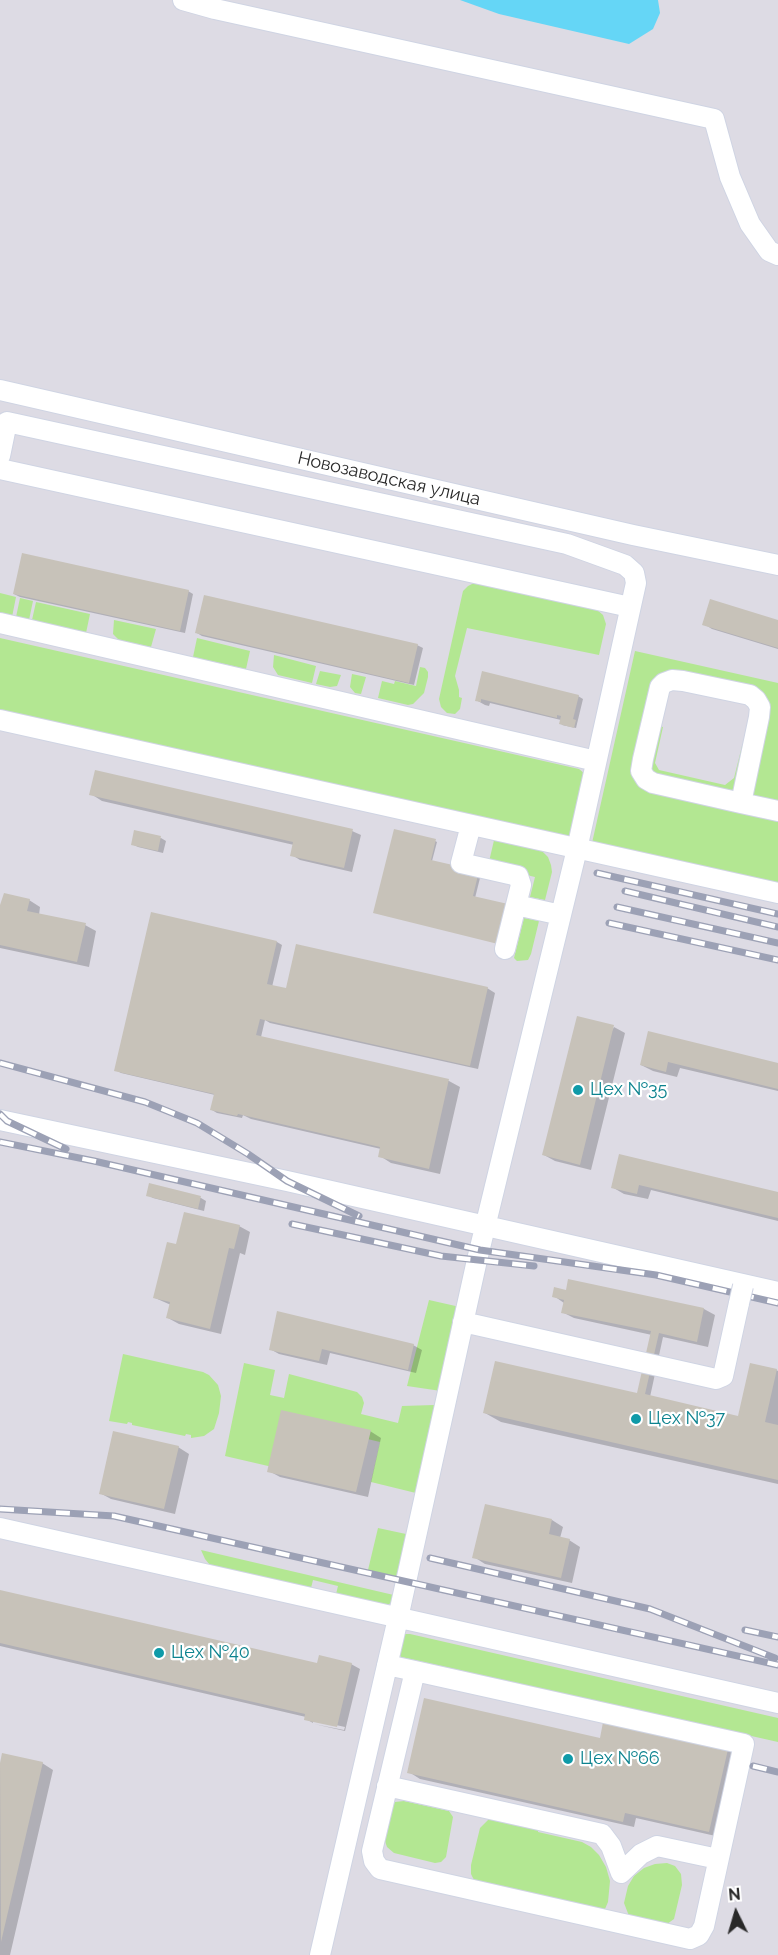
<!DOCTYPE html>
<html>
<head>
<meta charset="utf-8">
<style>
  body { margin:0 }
  #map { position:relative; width:778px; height:1955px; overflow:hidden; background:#ece4da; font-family:Raleway,sans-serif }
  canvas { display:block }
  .north { position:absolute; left:706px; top:1883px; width:60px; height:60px; -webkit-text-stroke:4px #fff; paint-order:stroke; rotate:355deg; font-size:16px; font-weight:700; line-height:24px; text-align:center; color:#292929 }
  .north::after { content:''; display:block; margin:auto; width:21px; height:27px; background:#292929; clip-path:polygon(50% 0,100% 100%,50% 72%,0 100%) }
</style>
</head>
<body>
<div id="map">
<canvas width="778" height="1955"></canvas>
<div class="north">N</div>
</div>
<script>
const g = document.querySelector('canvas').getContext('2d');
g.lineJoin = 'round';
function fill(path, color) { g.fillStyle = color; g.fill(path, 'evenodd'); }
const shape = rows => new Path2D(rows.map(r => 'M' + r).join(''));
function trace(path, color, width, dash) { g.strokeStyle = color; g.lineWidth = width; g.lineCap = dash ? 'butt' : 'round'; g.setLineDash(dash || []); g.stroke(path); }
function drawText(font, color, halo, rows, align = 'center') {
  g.font = font + ' Raleway,sans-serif'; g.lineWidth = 4.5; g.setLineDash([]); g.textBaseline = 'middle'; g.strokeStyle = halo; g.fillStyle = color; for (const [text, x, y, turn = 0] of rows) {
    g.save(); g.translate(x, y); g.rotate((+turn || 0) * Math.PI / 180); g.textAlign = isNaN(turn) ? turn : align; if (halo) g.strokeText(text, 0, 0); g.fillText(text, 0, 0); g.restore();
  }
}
fill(shape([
  [0,0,778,0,778,1955,0,1955]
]), '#dddbe4');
fill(shape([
  [478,581,596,609,603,615,606,624,599,655,467,628,455,676,459,690,459,697,462,698,460,709,455,714,447,713,441,707,439,699,463,591,468,586],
  [0,593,16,597,12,617,0,615],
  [20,598,33,601,29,620,16,617],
  [36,602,90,614,86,633,32,620],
  [114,620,156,629,151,647,119,640,113,634],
  [0,638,579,769,585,774,573,835,566,838,0,720],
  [197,638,250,651,246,669,193,657],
  [635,651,778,683,778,807,754,798,752,793,767,710,671,675,636,770,778,818,778,884,592,843],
  [274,655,316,666,312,683,278,675,273,667],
  [420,667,425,668,428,672,428,677,424,693,413,704,408,705,378,698,382,681,394,684,395,681,416,686],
  [320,671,341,675,337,686,330,687,316,684],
  [352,674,366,677,361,694,355,693,350,687],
  [656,725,663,727,655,763,659,770,725,785,734,778,742,746,747,747,734,791,731,793,657,779,647,765],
  [495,836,537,846,548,857,551,865,552,872,545,900,530,897,535,877,488,866],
  [524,918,539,921,531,954,528,960,517,961,514,958],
  [429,1300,460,1307,441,1391,407,1386],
  [123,1354,203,1372,209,1375,218,1385,221,1396,219,1413,214,1429,204,1436,191,1438,191,1435,186,1434,185,1436,132,1425,132,1423,128,1422,127,1424,109,1421],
  [244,1363,275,1370,270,1395,284,1398,289,1374,357,1392,362,1397,364,1403,361,1414,398,1423,402,1406,434,1405,438,1410,420,1494,371,1482,380,1442,292,1421,281,1469,225,1456],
  [378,1528,406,1534,409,1537,402,1578,368,1570],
  [201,1550,398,1596,393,1602,385,1606,335,1598,338,1586,313,1580,310,1592,214,1570,205,1559],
  [404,1634,410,1634,778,1718,778,1742,401,1657,397,1653],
  [404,1801,449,1811,453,1817,446,1857,441,1862,435,1863,394,1853,387,1847,384,1838,390,1807,395,1802],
  [491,1817,538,1827,538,1832,582,1842,591,1847,599,1855,606,1867,610,1881,608,1902,605,1909,597,1911,482,1885,474,1880,471,1874,471,1865,480,1828],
  [667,1863,675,1866,681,1874,682,1885,674,1919,667,1924,629,1916,624,1903,628,1886,634,1876,644,1868,655,1864]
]), '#b3e792');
fill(shape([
  [460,0,658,0,660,13,653,29,629,44,499,14]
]), '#65d6f6');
fill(shape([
  [188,591,193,594,185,633,20,597,14,594],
  [778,621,778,649,712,629,704,624],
  [197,633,417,645,423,648,414,685,202,636],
  [483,673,578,696,583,699,576,728,562,725,561,720,490,703,489,706,485,705,476,700],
  [91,794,352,831,361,835,352,872,300,860,292,855,294,845,102,801],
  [161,838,166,841,163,853,138,847,132,844],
  [435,841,437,842,432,861,481,874,475,898,377,914],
  [29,900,40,907,39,915,85,925,96,931,89,967,0,948,0,906],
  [152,914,277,942,282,945,272,987,287,990,487,988,495,993,478,1069,270,1023,265,1020,261,1037,449,1081,460,1087,440,1174,391,1163,380,1156,381,1149,251,1119,243,1115,242,1118,217,1113,212,1110,215,1095,121,1073,116,1070],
  [614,1027,625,1033,591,1170,555,1161,544,1155],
  [649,1033,778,1064,778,1091,680,1068,677,1077,653,1071,641,1065],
  [620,1155,778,1193,778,1221,651,1190,648,1199,624,1194,612,1187],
  [150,1185,201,1198,206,1201,204,1211,153,1198,148,1195],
  [239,1226,250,1232,245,1255,240,1253,221,1334,179,1324,168,1318,171,1305,155,1298,178,1246],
  [569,1281,704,1309,715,1315,708,1347,663,1337,650,1397,739,1418,776,1370,778,1371,778,1484,501,1422,485,1413,645,1396,639,1392,652,1335,574,1318,562,1312,564,1303,554,1296,567,1292],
  [413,1345,422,1350,416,1373,330,1353,327,1365,279,1354,270,1349],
  [370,1431,381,1438,368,1497,280,1477,269,1471],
  [178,1447,189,1454,175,1514,111,1499,100,1493],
  [552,1520,563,1527,560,1538,569,1540,580,1547,572,1583,485,1564,474,1557],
  [0,1591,317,1665,351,1664,360,1669,345,1731,314,1724,344,1730,345,1727,313,1720,313,1723,306,1719,306,1717,0,1646],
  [605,1719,739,1753,720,1837,636,1818,634,1827,420,1779,409,1772,601,1740],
  [3,1755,42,1763,53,1770,10,1955,0,1955,0,1769]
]), '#0003');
fill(shape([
  [22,553,189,590,180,631,13,594],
  [204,595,418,644,409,683,195,633],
  [710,599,778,620,778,648,702,625],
  [482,671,579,695,573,719,576,720,574,728,559,724,561,716,557,715,557,718,481,699,481,702,475,701],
  [95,770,353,829,344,868,290,856,293,842,89,795],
  [394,829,436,839,431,860,479,871,473,896,508,904,498,944,373,913],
  [134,830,161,836,158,851,131,845],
  [4,893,30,899,27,911,86,923,77,962,0,945,0,905],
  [151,912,277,941,267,984,286,988,296,944,488,987,470,1066,260,1019,256,1035,449,1079,429,1169,378,1157,380,1147,238,1114,237,1116,210,1110,214,1094,114,1071],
  [577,1016,614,1025,580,1165,542,1155],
  [648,1031,778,1063,778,1089,668,1062,666,1072,640,1065],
  [619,1154,778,1192,778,1218,639,1185,637,1194,611,1188],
  [149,1183,201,1196,198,1209,146,1196],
  [184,1212,240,1225,234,1249,229,1248,210,1329,166,1318,170,1302,153,1298,167,1242,176,1244],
  [568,1279,704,1308,697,1342,659,1333,645,1394,738,1416,750,1363,777,1369,765,1422,778,1425,778,1480,483,1413,495,1361,637,1393,651,1331,561,1313,564,1300,552,1297,554,1287,566,1290],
  [277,1311,414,1344,408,1370,322,1349,319,1361,269,1350],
  [281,1410,371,1430,356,1492,267,1472],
  [113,1431,179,1446,164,1509,99,1494],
  [485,1504,552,1519,549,1534,570,1539,561,1578,472,1558],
  [0,1590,317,1663,319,1655,352,1663,337,1727,304,1720,305,1714,0,1643],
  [424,1698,600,1738,604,1717,729,1745,709,1832,625,1813,623,1822,407,1773],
  [2,1753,43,1762,1,1942,0,1763]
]), '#c7c2b9');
const minor = shape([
  [183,0,215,9,714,119,730,177,750,224,769,251,778,255],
  [0,390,633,535,778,565],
  [0,456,7,422,567,544,625,565,634,573,636,583,577,849,477,1260,396,1627,320,1955],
  [0,469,630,607],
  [0,623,596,761],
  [0,720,778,893],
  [741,803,759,717,760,707,756,700,750,695,683,681,672,680,664,683,660,687,643,759,641,771,646,779,653,783,741,803,778,811],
  [471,825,461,863,518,876,521,885,516,905,561,915],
  [505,949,516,905],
  [0,1120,287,1181,778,1292],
  [463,1322,716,1379,723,1376,739,1303],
  [0,1528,778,1703],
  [387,1665,415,1671,744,1744,704,1926,699,1935,690,1939,380,1869,374,1861,372,1851,415,1671],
  [387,1786,602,1834,611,1846,621,1873,641,1854,657,1846,718,1859]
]);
trace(minor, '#cfd4e3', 22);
trace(minor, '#fff', 20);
const rail = shape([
  [597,873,778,914],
  [625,891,778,927],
  [617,907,778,943],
  [609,923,778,960],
  [0,1063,145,1102,197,1123,248,1154,287,1181,359,1216],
  [0,1114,7,1121,66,1149],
  [0,1142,94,1161,480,1250,656,1275,778,1303],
  [292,1224,441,1256,534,1266],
  [0,1509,114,1516,778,1665],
  [430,1558,650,1609,775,1658],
  [745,1630,778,1637],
  [753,1766,778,1772]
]);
trace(rail, '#9ca1b5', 7);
trace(rail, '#fff', 4.5, [14]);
const minorBridge = shape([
  [739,1303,743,1286]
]);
trace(minorBridge, '#cfd4e3', 22, []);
trace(minorBridge, '#fff', 20);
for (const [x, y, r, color] of [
  [578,1090,6,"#0f9aa8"],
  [636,1419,6,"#0f9aa8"],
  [159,1653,6,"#0f9aa8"],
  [568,1759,6,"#0f9aa8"]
]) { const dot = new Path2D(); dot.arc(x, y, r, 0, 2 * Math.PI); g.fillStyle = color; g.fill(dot); trace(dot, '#fff', 2); }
drawText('18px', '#292929', '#fff', [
  ["Новозаводская улица",389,479,13]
]);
drawText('18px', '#0d838f', '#fff', [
  ["Цех №35",590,1090],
  ["Цех №37",648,1419],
  ["Цех №40",171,1653],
  ["Цех №66",580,1759]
], 'left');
</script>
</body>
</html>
